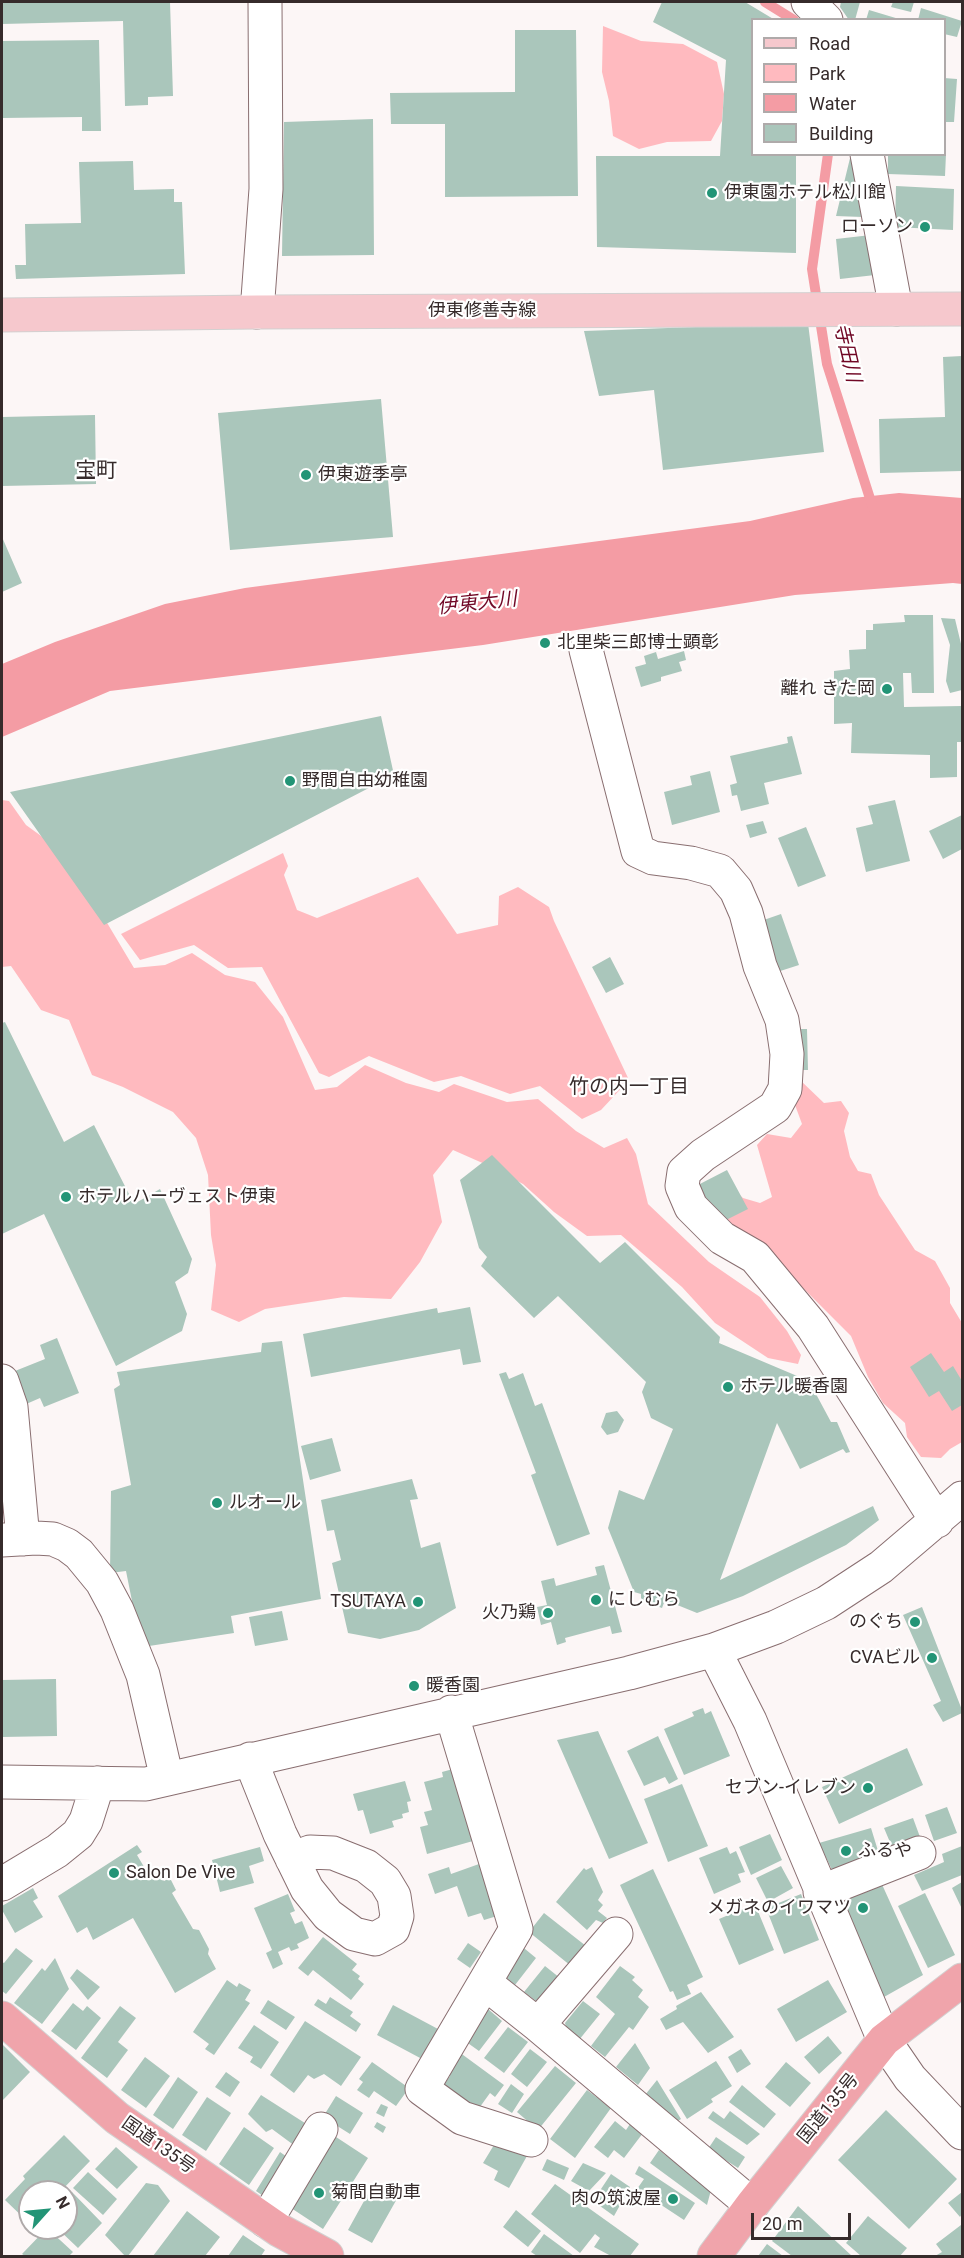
<!DOCTYPE html>
<html>
<head>
<meta charset="utf-8">
<style>
  body { margin:0 }
  #map { position:relative; width:964px; height:2258px; overflow:hidden; background:#fcf6f6; font-family:Roboto,sans-serif }
  canvas { display:block }
  .frame { position:absolute; inset:0; border:3px solid #362b2b; pointer-events:none }
  .legend { position:absolute; left:751px; top:18px; width:195px; height:138px; box-sizing:border-box; background:#fff; border:2px solid #afaaaa; margin:0; padding:8px 10px; list-style:none; font-size:18px; color:#362b2b }
  .legend li { display:flex; align-items:center; gap:12px; height:30px }
  .legend b { width:30px; border:2px solid #afaaaa }
  .north { position:absolute; left:18px; top:2180px; width:60px; height:60px; box-sizing:border-box; background:#fff; border:2px solid #afaaaa; border-radius:50%; rotate:63deg; font-size:16px; font-weight:700; line-height:24px; text-align:center; color:#362b2b }
  .north::after { content:''; display:block; margin:auto; width:21px; height:27px; background:#229476; clip-path:polygon(50% 0,100% 100%,50% 72%,0 100%) }
  .scale { position:absolute; left:751px; top:2213px; width:100px; height:27px; box-sizing:border-box; border:3px solid #362b2b; border-top:0; padding-left:8px; font-size:18px; line-height:21px; white-space:nowrap; color:#362b2b; -webkit-text-stroke:4px #fff; paint-order:stroke }
</style>
</head>
<body>
<div id="map">
<canvas width="964" height="2258"></canvas>
<div class="frame"></div>
<ul class="legend">
<li><b style="height:8px;background:#f6c8cd"></b>Road</li>
<li><b style="height:16px;background:#ffbabf"></b>Park</li>
<li><b style="height:16px;background:#f49ca4"></b>Water</li>
<li><b style="height:16px;background:#aac6bb"></b>Building</li>
</ul>
<div class="north">N</div>
<div class="scale">20 m</div>
</div>
<script>
const g = document.querySelector('canvas').getContext('2d');
g.lineJoin = 'round';
function fill(path, color) { g.fillStyle = color; g.fill(path, 'evenodd'); }
const shape = rows => new Path2D(rows.map(r => 'M' + r).join(''));
function trace(path, color, width, dash) { g.strokeStyle = color; g.lineWidth = width; g.lineCap = dash ? 'butt' : 'round'; g.setLineDash(dash || []); g.stroke(path); }
function drawText(font, color, halo, rows, align = 'center') {
  g.font = font + ' Roboto,"Noto Sans JP",sans-serif'; g.lineWidth = 4.5; g.setLineDash([]); g.textBaseline = 'middle'; g.strokeStyle = halo; g.fillStyle = color; for (const [text, x, y, turn = 0] of rows) {
    g.save(); g.translate(x, y); g.rotate((+turn || 0) * Math.PI / 180); g.textAlign = isNaN(turn) ? turn : align; if (halo) g.strokeText(text, 0, 0); g.fillText(text, 0, 0); g.restore();
  }
}
fill(shape([
  [603,26,641,41,683,44,717,62,724,94,722,121,711,141,667,142,639,149,613,136,609,101,602,72],
  [2,800,9,801,26,825,66,854,134,968,165,965,192,953,225,975,255,982,283,1017,315,1090,337,1087,365,1065,406,1083,439,1092,454,1084,507,1102,538,1099,576,1131,604,1148,627,1138,636,1154,648,1204,709,1262,760,1297,787,1331,801,1355,798,1364,768,1358,715,1323,682,1287,621,1235,587,1236,554,1212,523,1184,487,1165,453,1150,433,1175,442,1222,420,1262,391,1299,344,1297,265,1309,239,1322,211,1310,216,1265,211,1235,208,1175,196,1138,173,1112,123,1087,92,1075,69,1020,41,1010,11,966,2,967],
  [283,853,288,866,284,875,297,910,317,918,418,877,457,934,498,925,499,896,518,887,549,907,554,921,629,1080,601,1110,582,1119,540,1086,510,1094,461,1076,434,1082,369,1056,329,1077,319,1073,262,967,228,968,194,945,140,960,121,934],
  [800,1080,824,1103,841,1101,849,1113,844,1131,850,1157,858,1171,871,1174,879,1195,915,1250,935,1261,950,1288,950,1303,962,1323,962,1442,950,1449,941,1458,921,1457,907,1437,905,1423,883,1403,868,1377,851,1336,796,1281,722,1222,721,1177,743,1198,760,1203,772,1197,757,1145,767,1134,791,1138,802,1124,795,1105]
]), '#ffbabf');
fill(shape([
  [899,493,962,498,962,584,953,583,795,595,483,645,110,691,2,737,2,664,55,642,165,604,245,588,750,521,853,498]
]), '#f49ca4');
trace(shape([
  [765,2,794,20],
  [828,154,812,269,827,364,873,508]
]), '#f49ca4', 10);
fill(shape([
  [2,2,170,2,173,96,148,97,148,105,125,106,123,21,2,24],
  [662,2,745,2,775,20,752,20,752,154,796,154,796,253,597,247,596,156,720,156,726,60,653,22],
  [841,2,860,2,855,20,849,20,840,7],
  [893,2,914,2,911,12,891,7],
  [921,8,962,21,957,37,944,34,944,20,918,20],
  [869,10,899,19,899,20,866,20],
  [515,30,576,30,578,196,445,197,445,124,391,124,390,93,515,92],
  [99,40,101,131,82,131,82,117,2,118,2,41],
  [944,78,957,79,954,122,944,122],
  [373,119,374,255,282,256,284,122],
  [851,154,857,154,863,217,836,216],
  [888,154,946,154,945,176,888,174],
  [133,161,134,190,174,189,174,202,182,202,185,274,16,279,15,265,26,265,25,224,81,223,79,162],
  [896,186,954,189,953,230,895,227],
  [871,235,875,275,840,279,836,239],
  [808,323,824,452,663,470,654,390,599,396,584,331],
  [962,356,962,471,880,473,879,419,945,417,943,357],
  [381,399,393,537,230,550,218,413],
  [95,415,96,484,2,486,2,417],
  [2,537,22,583,2,592],
  [904,615,933,615,934,693,912,693,911,673,903,673,904,707,962,706,962,742,957,742,957,777,930,778,930,755,851,753,852,723,834,724,834,671,850,669,849,650,866,649,866,630,873,630,873,624,905,622],
  [941,618,955,619,962,648,962,690,950,693,946,681,950,645],
  [684,651,686,660,679,662,682,671,661,677,661,681,641,687,635,667,646,664,644,656,656,652,658,659],
  [381,716,394,775,104,925,10,792],
  [792,736,802,774,764,783,769,804,741,811,737,795,732,796,730,785,737,783,730,756,788,743,787,737],
  [710,771,720,812,672,825,664,792,692,785,690,776],
  [895,800,910,861,866,872,856,828,873,824,868,806],
  [962,815,962,849,943,859,929,831],
  [763,821,767,833,750,838,746,825],
  [806,827,826,876,798,887,778,838],
  [781,914,799,965,774,973,758,922],
  [610,957,624,984,606,993,592,967],
  [5,1022,64,1142,94,1125,134,1204,160,1189,192,1259,188,1273,175,1282,187,1314,182,1331,116,1366,44,1214,2,1234,2,1023],
  [794,1029,807,1029,808,1070,795,1070],
  [492,1155,600,1263,625,1242,720,1337,719,1343,809,1381,831,1422,837,1422,850,1452,846,1453,843,1449,800,1469,777,1423,720,1580,873,1506,879,1520,846,1545,743,1596,697,1613,665,1600,662,1608,641,1600,641,1594,634,1592,608,1528,619,1490,644,1500,673,1429,651,1418,642,1392,646,1382,558,1296,534,1318,481,1266,487,1257,479,1248,460,1180],
  [727,1170,748,1209,716,1225,696,1186],
  [470,1307,481,1362,463,1365,460,1349,311,1377,303,1334,437,1308,438,1313],
  [57,1338,79,1393,44,1407,40,1398,24,1405,10,1373,45,1359,40,1345],
  [282,1341,321,1599,231,1616,234,1633,149,1646,136,1621,126,1571,110,1573,111,1491,131,1485,114,1389,120,1385,117,1372,261,1352,262,1343],
  [931,1353,944,1372,953,1366,962,1381,962,1405,952,1411,939,1391,929,1397,910,1367],
  [506,1372,509,1379,523,1373,535,1406,542,1403,590,1534,557,1546,531,1475,536,1473,499,1374],
  [617,1411,624,1420,618,1432,607,1435,601,1427,606,1413],
  [332,1438,341,1471,310,1480,301,1446],
  [412,1479,418,1499,410,1500,421,1548,440,1542,456,1608,419,1630,380,1639,348,1633,332,1563,341,1560,334,1530,327,1531,321,1500],
  [604,1565,622,1632,612,1634,610,1626,565,1638,566,1642,557,1645,551,1622,541,1625,537,1607,547,1605,541,1581,554,1578,556,1586,597,1575,595,1567],
  [922,1607,962,1710,962,1713,943,1722,933,1705,941,1701,903,1615],
  [282,1611,288,1640,255,1646,249,1617],
  [56,1679,57,1736,2,1737,2,1680],
  [703,1708,705,1714,711,1711,730,1756,684,1775,664,1729,694,1716,692,1712],
  [598,1731,648,1843,609,1859,557,1740],
  [658,1736,678,1779,669,1784,665,1777,644,1786,627,1751],
  [907,1748,923,1785,839,1824,822,1787],
  [453,1769,473,1841,427,1854,420,1827,428,1825,424,1812,432,1810,424,1782,443,1777,442,1772],
  [405,1781,411,1801,407,1802,409,1812,402,1814,403,1818,392,1821,394,1827,370,1834,363,1810,358,1811,353,1794],
  [682,1784,708,1846,668,1862,644,1799],
  [947,1807,957,1833,934,1841,925,1815],
  [913,1818,920,1837,892,1847,884,1828],
  [871,1828,879,1854,833,1872,819,1843],
  [770,1834,782,1860,751,1875,739,1847],
  [137,1845,142,1852,137,1855,150,1877,159,1872,164,1881,170,1878,176,1890,172,1893,193,1929,199,1930,209,1949,208,1954,216,1969,175,1993,133,1918,93,1940,87,1927,77,1933,58,1896],
  [962,1846,962,1875,922,1891,914,1875,944,1862,942,1854],
  [260,1847,264,1861,249,1866,254,1883,220,1892,212,1860],
  [727,1847,730,1854,736,1851,745,1872,738,1874,741,1882,714,1894,699,1858],
  [479,1864,497,1916,484,1920,481,1913,468,1917,457,1886,435,1894,428,1874,449,1867,451,1874],
  [781,1866,793,1888,768,1902,756,1878],
  [592,1867,603,1892,598,1900,603,1905,598,1911,607,1918,603,1923,596,1920,587,1930,556,1902,584,1868,586,1870],
  [653,1869,703,1977,687,1985,691,1994,677,2000,673,1991,670,1992,620,1885],
  [880,1880,923,1975,884,1997,839,1898],
  [962,1882,962,1909,952,1888],
  [33,1888,38,1898,33,1901,43,1917,15,1933,2,1910,2,1906],
  [925,1893,955,1955,928,1968,898,1906],
  [288,1894,295,1911,290,1913,295,1924,302,1921,309,1938,297,1944,299,1948,291,1951,289,1947,278,1952,283,1964,273,1969,266,1953,272,1950,254,1908],
  [801,1894,819,1940,784,1954,766,1908],
  [750,1906,752,1911,757,1909,774,1950,739,1965,719,1919],
  [544,1913,586,1946,571,1966,529,1932],
  [323,1937,357,1964,352,1970,360,1976,358,1979,364,1984,351,2000,313,1970,308,1976,298,1968],
  [468,1943,481,1952,470,1968,457,1959],
  [519,1944,536,1958,515,1985,497,1971],
  [16,1948,33,1961,6,1994,2,1991,2,1962,4,1963],
  [55,1958,69,1989,42,2024,14,2003,42,1968,45,1971],
  [545,1966,560,1978,540,2004,524,1992],
  [620,1966,635,1977,632,1980,643,1990,638,1997,649,2007,633,2030,629,2027,605,2057,591,2046,615,2014,596,1997],
  [77,1969,100,1987,88,2000,70,1978],
  [227,1980,237,1987,239,1983,251,1990,245,2000,250,2003,214,2055,205,2049,209,2044,193,2032],
  [828,1980,847,2012,796,2042,777,2009],
  [701,1992,734,2037,708,2053,683,2022,666,2030,660,2019,677,2009,676,2006],
  [330,1997,353,2012,350,2016,361,2024,356,2032,314,2005,318,1999,326,2004],
  [268,2000,295,2017,286,2030,260,2013],
  [583,2001,600,2014,579,2040,567,2031,565,2023],
  [73,2003,83,2011,87,2006,101,2018,76,2050,51,2031],
  [393,2005,438,2029,422,2059,377,2035],
  [120,2006,136,2018,118,2042,128,2050,107,2078,81,2058],
  [488,2009,502,2021,479,2051,465,2041],
  [305,2021,361,2057,341,2086,324,2074,314,2079,308,2075,294,2093,270,2075],
  [254,2025,279,2042,261,2069,250,2062,253,2057,238,2048],
  [508,2027,528,2042,504,2073,484,2058],
  [828,2036,842,2053,819,2074,804,2057],
  [635,2043,650,2068,638,2085,616,2067],
  [2,2044,30,2072,2,2101],
  [530,2049,547,2062,527,2087,511,2074],
  [741,2049,751,2064,737,2073,728,2057],
  [459,2052,504,2085,495,2097,490,2093,477,2111,440,2090,450,2076,446,2073],
  [145,2057,170,2076,146,2108,121,2090],
  [716,2061,732,2086,711,2099,713,2102,687,2119,669,2090],
  [372,2062,409,2088,396,2106,374,2091,369,2098,357,2090,363,2082,359,2079],
  [786,2062,811,2083,790,2107,765,2087],
  [555,2066,576,2083,538,2130,517,2112],
  [226,2072,240,2082,230,2097,215,2087],
  [178,2077,198,2092,173,2129,153,2115],
  [657,2080,681,2119,678,2121,645,2095],
  [511,2084,524,2094,512,2113,498,2104],
  [742,2085,776,2114,764,2128,729,2102],
  [587,2090,611,2108,575,2158,550,2139],
  [261,2095,308,2125,295,2146,272,2129,266,2132,248,2114],
  [336,2096,363,2113,350,2134,323,2117],
  [207,2097,231,2113,206,2151,182,2135],
  [381,2104,388,2107,384,2117,376,2113],
  [886,2110,957,2179,909,2229,838,2160],
  [713,2111,724,2119,730,2111,760,2134,747,2145,708,2118],
  [615,2121,626,2130,630,2124,643,2133,624,2158,614,2150,608,2158,594,2147],
  [377,2122,386,2127,383,2133,374,2127],
  [244,2127,274,2148,249,2185,219,2164],
  [64,2135,90,2161,60,2192,30,2192,30,2224,5,2200,25,2179,23,2176],
  [333,2135,368,2158,323,2229,288,2206],
  [716,2137,745,2157,738,2168,708,2149],
  [497,2140,527,2156,509,2188,494,2180,498,2171,483,2163],
  [116,2147,138,2167,117,2189,95,2169],
  [659,2150,711,2190,707,2205,650,2163],
  [280,2152,290,2159,266,2198,256,2191],
  [547,2159,569,2168,564,2180,542,2170],
  [583,2163,606,2173,589,2191,571,2181],
  [639,2166,695,2203,684,2220,637,2189,644,2179,635,2174],
  [88,2172,117,2199,103,2215,73,2188],
  [611,2174,630,2187,614,2216,593,2201],
  [146,2183,158,2185,170,2201,128,2256,125,2256,105,2235],
  [374,2183,398,2197,372,2243,348,2230],
  [555,2184,639,2244,630,2256,611,2256,594,2247,600,2238,595,2234,580,2253,531,2214],
  [72,2192,102,2223,78,2248,57,2228,66,2228,66,2198],
  [962,2192,962,2214,960,2217,948,2203],
  [798,2206,852,2256,792,2256,772,2241],
  [516,2210,541,2231,528,2247,503,2227],
  [187,2211,220,2237,205,2256,153,2256],
  [868,2216,907,2248,900,2256,861,2256,846,2243],
  [961,2225,962,2256,935,2256,942,2252,936,2244],
  [47,2228,73,2252,69,2256,25,2256,22,2254],
  [544,2234,574,2256,537,2256,531,2252],
  [243,2235,265,2250,261,2256,228,2256],
  [767,2244,783,2256,758,2256]
]), '#aac6bb');
const minor = shape([
  [808,2,826,20],
  [867,154,896,309],
  [257,312,266,189,265,2],
  [586,650,638,851,653,858,691,863,720,871,736,890,746,913,760,966,782,1020,787,1054,785,1089,775,1107,703,1155,684,1172,682,1186,691,1207,722,1238,755,1257,813,1327,937,1521],
  [2,1381,11,1407,23,1539],
  [2,1540,36,1538,53,1539,67,1545,79,1554,102,1582,117,1610,143,1675,167,1779],
  [714,1650,750,1721,884,2040,910,2078,962,2133],
  [451,1712,516,1929,422,2089,462,2118,531,2140],
  [250,1759,280,1834,307,1889,328,1915,354,1934,375,1939,393,1929,397,1916,394,1896,385,1881,366,1866,333,1853,310,1852,292,1859],
  [2,1782,146,1784,629,1673,714,1650,776,1627,826,1603,881,1567,962,1498],
  [2,1884,57,1851,78,1834,86,1821,98,1783],
  [820,1892,919,1853],
  [485,1983,538,2025,752,2205],
  [538,2025,616,1934],
  [266,2221,321,2129]
]);
const major = shape([
  [2,315,257,312,962,309]
]);
const highway = shape([
  [2,2018,117,2118,279,2230,327,2256],
  [714,2256,752,2205,884,2040,962,1980]
]);
trace(minor, '#896e70', 35);
trace(major, '#d3d0d0', 35);
trace(highway, '#d3d0d0', 35);
trace(minor, '#fff', 33);
trace(major, '#f6c8cd', 33);
trace(highway, '#f0a4ab', 33);
for (const [x, y, r, color] of [
  [712,193,6,"#229476"],
  [925,227,6,"#229476"],
  [306,475,6,"#229476"],
  [545,643,6,"#229476"],
  [887,689,6,"#229476"],
  [290,781,6,"#229476"],
  [66,1197,6,"#229476"],
  [728,1387,6,"#229476"],
  [217,1503,6,"#229476"],
  [596,1600,6,"#229476"],
  [418,1602,6,"#229476"],
  [548,1613,6,"#229476"],
  [915,1622,6,"#229476"],
  [932,1658,6,"#229476"],
  [414,1686,6,"#229476"],
  [868,1788,6,"#229476"],
  [846,1851,6,"#229476"],
  [114,1873,6,"#229476"],
  [863,1908,6,"#229476"],
  [319,2193,6,"#229476"],
  [673,2199,6,"#229476"]
]) { const dot = new Path2D(); dot.arc(x, y, r, 0, 2 * Math.PI); g.fillStyle = color; g.fill(dot); trace(dot, '#fff', 2); }
drawText('18px', '#362b2b', '#fff', [
  ["伊東園ホテル松川館",724,193],
  ["ローソン",913,227,"right"],
  ["伊東遊季亭",318,475],
  ["北里柴三郎博士顕彰",557,643],
  ["離れ きた岡",875,689,"right"],
  ["野間自由幼稚園",302,781],
  ["ホテルハーヴェスト伊東",78,1197],
  ["ホテル暖香園",740,1387],
  ["ルオール",229,1503],
  ["にしむら",608,1600],
  ["TSUTAYA",406,1602,"right"],
  ["火乃鶏",536,1613,"right"],
  ["のぐち",903,1622,"right"],
  ["CVAビル",920,1658,"right"],
  ["暖香園",426,1686],
  ["セブン-イレブン",856,1788,"right"],
  ["ふるや",858,1851],
  ["Salon De Vive",126,1873],
  ["メガネのイワマツ",851,1908,"right"],
  ["菊間自動車",331,2193],
  ["肉の筑波屋",661,2199,"right"]
], 'left');
drawText('18px', '#362b2b', '#fff', [
  ["伊東修善寺線",482,311],
  ["国道135号",829,2109,-51],
  ["国道135号",158,2146,35]
]);
drawText('italic 20px', '#710826', '#fff', [
  ["寺田川",846,353,77],
  ["伊東大川",477,604,-6]
]);
drawText('20px', '#362b2b', '#fff', [
  ["竹の内一丁目",629,1088]
]);
drawText('21px', '#362b2b', '#fff', [
  ["宝町",96,472]
]);
</script>
</body>
</html>
